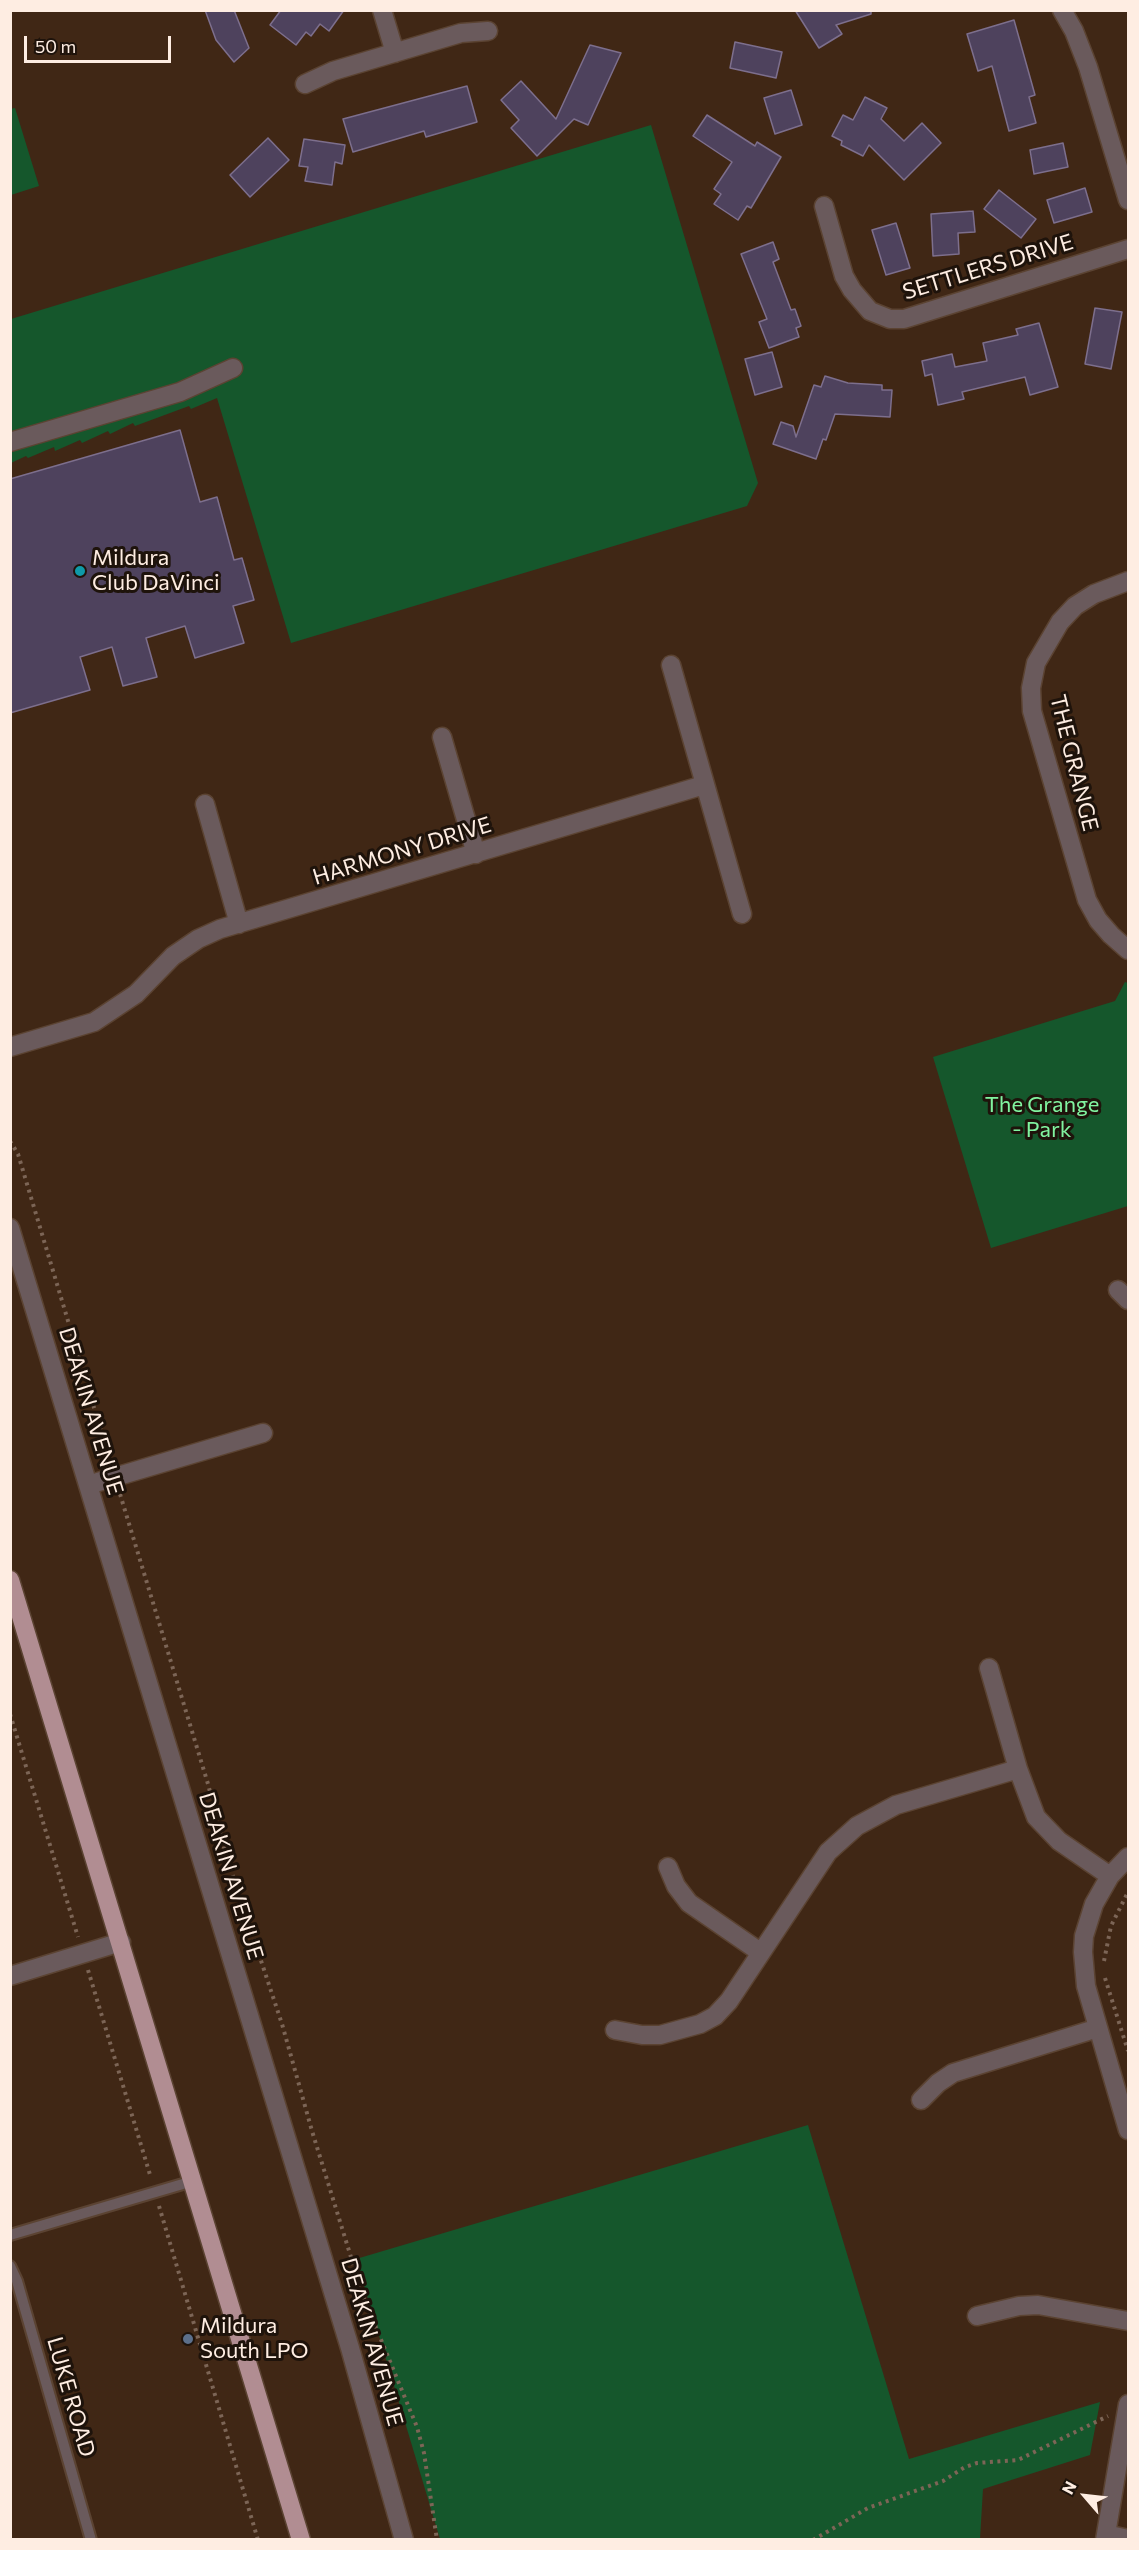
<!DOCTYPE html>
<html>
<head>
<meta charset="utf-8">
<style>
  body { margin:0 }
  #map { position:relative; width:1139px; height:2550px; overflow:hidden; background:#402715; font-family:Commissioner,sans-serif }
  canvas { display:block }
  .frame { position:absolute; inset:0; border:12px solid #feede2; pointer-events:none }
  .north { position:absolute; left:1055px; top:2466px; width:60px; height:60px; -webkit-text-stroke:4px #1e130b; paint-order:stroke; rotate:298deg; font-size:16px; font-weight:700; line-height:24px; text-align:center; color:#feede2 }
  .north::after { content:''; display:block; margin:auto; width:21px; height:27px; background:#feede2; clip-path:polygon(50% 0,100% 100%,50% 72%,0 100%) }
  .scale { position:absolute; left:24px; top:36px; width:147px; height:27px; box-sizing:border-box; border:3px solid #feede2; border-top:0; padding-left:8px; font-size:18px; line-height:21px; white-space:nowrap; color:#feede2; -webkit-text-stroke:4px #1e130b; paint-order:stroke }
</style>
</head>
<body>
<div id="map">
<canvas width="1139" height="2550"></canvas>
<div class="frame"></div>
<div class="north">N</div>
<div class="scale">50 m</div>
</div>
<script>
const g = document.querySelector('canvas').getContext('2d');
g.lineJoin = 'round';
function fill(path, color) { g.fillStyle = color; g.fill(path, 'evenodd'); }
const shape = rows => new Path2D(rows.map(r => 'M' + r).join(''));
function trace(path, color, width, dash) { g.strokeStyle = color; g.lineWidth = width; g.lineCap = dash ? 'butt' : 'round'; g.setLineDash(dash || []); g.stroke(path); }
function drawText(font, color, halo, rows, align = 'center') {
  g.font = font + ' Commissioner,sans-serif'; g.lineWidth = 6; g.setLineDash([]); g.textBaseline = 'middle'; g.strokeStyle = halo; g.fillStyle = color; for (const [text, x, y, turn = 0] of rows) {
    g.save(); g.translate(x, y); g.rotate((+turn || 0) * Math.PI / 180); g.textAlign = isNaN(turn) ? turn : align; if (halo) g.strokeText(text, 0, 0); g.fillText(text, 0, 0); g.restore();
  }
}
fill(shape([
  [15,108,39,186,11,195,10,109],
  [651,125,758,483,747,506,291,643,217,398,191,409,189,406,135,426,133,423,110,434,108,431,82,443,80,440,55,451,54,447,28,458,26,456,11,463,11,319],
  [1125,982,1128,983,1128,1206,991,1248,933,1057,1115,1001],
  [808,2125,909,2459,1100,2402,1090,2455,983,2489,980,2539,440,2539,356,2259]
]), '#15572c');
const building = shape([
  [205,10,234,10,249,48,234,62,216,40,205,10],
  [281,10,344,10,329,31,320,24,311,36,306,32,296,45,270,25,281,10],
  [795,10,871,10,871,14,836,25,842,34,819,48,795,10],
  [1014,20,1035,95,1029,97,1036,123,1009,131,992,66,978,71,967,34,1014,20],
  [735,42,782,52,776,78,730,68,735,42],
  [590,45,621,53,588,125,574,119,537,156,511,128,519,120,501,100,521,81,556,119,590,45],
  [467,86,477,122,426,137,424,131,353,152,343,119,467,86],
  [791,90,802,125,775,134,764,98,791,90],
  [865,97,887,108,881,119,904,141,922,123,941,143,904,180,869,145,863,156,841,145,842,141,832,136,843,115,853,120,865,97],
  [707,115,755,146,757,142,781,157,751,208,747,206,738,220,714,204,721,194,714,189,732,162,693,136,707,115],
  [268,138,289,160,250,197,230,175,268,138],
  [304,139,345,145,342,164,335,162,332,185,305,181,308,167,299,166,304,139],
  [1063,143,1068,167,1034,174,1030,150,1063,143],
  [1085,188,1092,212,1054,223,1047,200,1085,188],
  [999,190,1036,219,1021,238,984,209,999,190],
  [973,211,975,232,958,233,959,254,933,256,931,214,973,211],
  [896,223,910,268,886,275,872,230,896,223],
  [773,242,779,259,773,262,791,310,795,309,801,326,796,328,799,337,769,348,759,322,767,319,741,254,773,242],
  [1095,308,1122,312,1111,369,1085,364,1095,308],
  [1039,323,1058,387,1030,395,1025,377,962,392,964,399,938,405,932,374,925,376,922,361,952,354,955,367,987,361,983,343,1018,335,1016,329,1039,323],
  [772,352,782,387,755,395,745,359,772,352],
  [825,376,848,383,882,385,882,390,892,390,890,417,835,414,826,440,823,439,816,459,773,444,781,422,793,426,796,437,814,385,821,387,825,376],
  [180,430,200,502,217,497,234,560,242,558,254,600,233,606,244,643,195,658,185,626,146,638,157,677,123,686,112,647,80,657,90,690,10,713,10,479,180,430]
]);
fill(building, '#4e425d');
trace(building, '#7d6f8d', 1.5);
const service = shape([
  [10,2235,193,2181],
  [10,2266,17,2281,91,2540]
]);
const minor = shape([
  [382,10,395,53],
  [1062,10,1074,31,1088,67,1128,200],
  [305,84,333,71,461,33,488,31],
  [824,206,844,276,852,290,870,311,890,319,904,319,1128,249],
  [10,442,180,392,233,368],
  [1128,581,1094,594,1075,606,1060,622,1036,663,1031,688,1032,711,1087,900,1098,920,1111,935,1128,950],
  [671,665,742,914],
  [442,737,476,854],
  [205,804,239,924],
  [10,1047,94,1022,136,994,173,956,198,939,220,929,704,785],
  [10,1228,350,2348,404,2540],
  [1118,1290,1128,1300],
  [88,1485,263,1433],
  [989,1668,1018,1769,1036,1817,1059,1841,1110,1876],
  [1128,1857,1110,1876,1094,1904,1084,1936,1083,1952,1086,1986,1128,2130],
  [668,1867,676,1886,689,1903,760,1952],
  [10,1976,121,1942],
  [615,2030,642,2035,660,2035,700,2024,715,2016,729,2001,828,1852,857,1826,896,1805,1018,1769],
  [921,2100,938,2083,953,2073,1098,2028],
  [977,2316,1019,2306,1038,2305,1128,2321],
  [1106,2534,1128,2539],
  [1105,2540,1128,2404]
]);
const trunk = shape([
  [10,1580,301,2540]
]);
trace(service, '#5b4332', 14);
trace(minor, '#5b4332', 21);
trace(trunk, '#5b4332', 21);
trace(shape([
  [10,1141,18,1154,110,1461],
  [120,1494,208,1784,226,1855,282,2024,312,2131,363,2296,417,2427,424,2453,437,2540],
  [10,1714,78,1937],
  [1104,1961,1111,1926,1128,1892],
  [88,1970,151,2178],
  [1105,1978,1128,2051],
  [159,2206,258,2540],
  [813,2540,868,2508,943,2481,965,2467,977,2463,1018,2460,1108,2416]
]), '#7c6556', 4, [3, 4.5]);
trace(service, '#6a5a5c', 10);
trace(minor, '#6a5a5c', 18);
trace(trunk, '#b18d92', 18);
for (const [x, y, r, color] of [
  [80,571,6,"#0f9aa8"],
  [188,2339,6,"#5c6f8a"]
]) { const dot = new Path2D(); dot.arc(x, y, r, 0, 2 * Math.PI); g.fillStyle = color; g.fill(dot); trace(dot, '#1e130b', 2); }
drawText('22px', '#feede2', '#1e130b', [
  ["SETTLERS DRIVE",988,267,-17],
  ["THE GRANGE",1074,763,76],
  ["HARMONY DRIVE",402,851,-17],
  ["DEAKIN AVENUE",91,1411,73],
  ["DEAKIN AVENUE",231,1876,73],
  ["DEAKIN AVENUE",372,2342,74],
  ["LUKE ROAD",71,2397,74]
]);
drawText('22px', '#feede2', '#1e130b', [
  ["Mildura",92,558],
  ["Club DaVinci",92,583],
  ["Mildura",200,2326],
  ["South LPO",200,2351]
], 'left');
drawText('22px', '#81f4a0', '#1e130b', [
  ["The Grange",1042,1105],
  ["- Park",1042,1130]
]);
</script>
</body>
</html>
